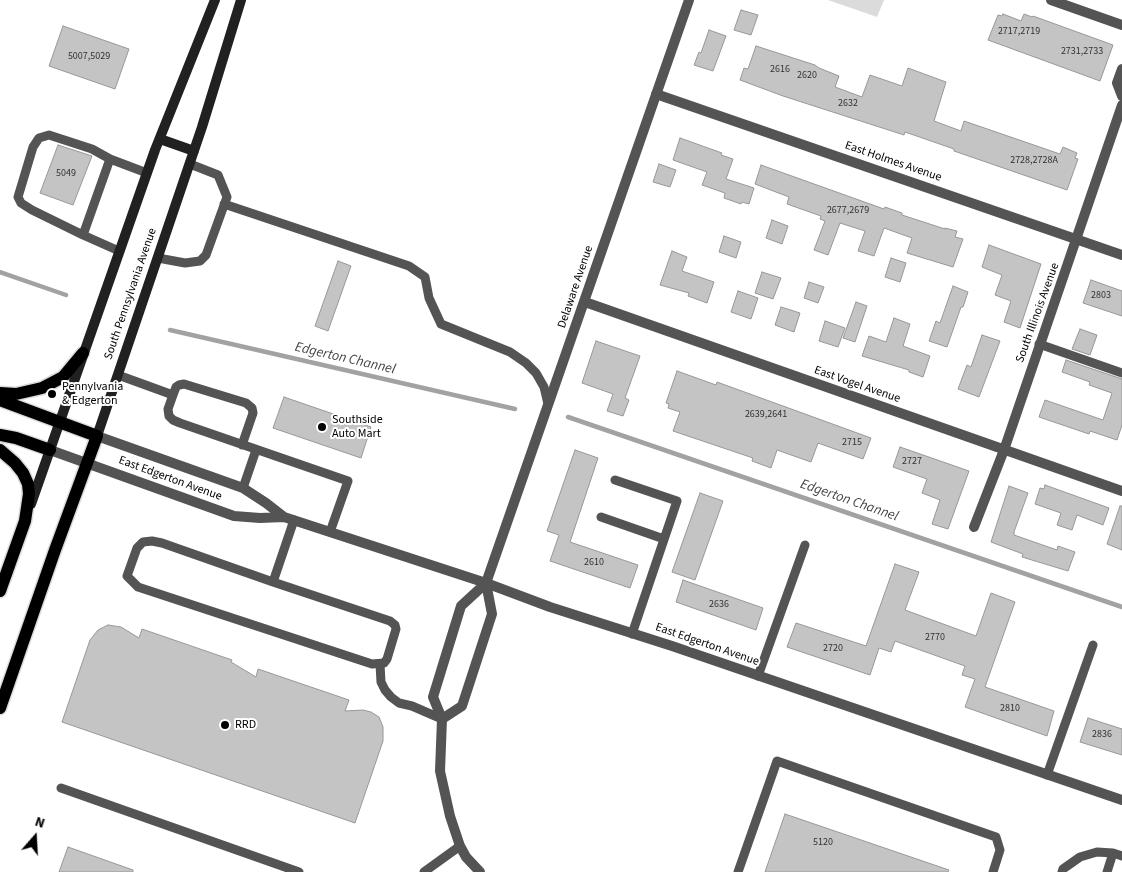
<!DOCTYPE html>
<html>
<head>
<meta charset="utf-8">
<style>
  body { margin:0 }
  #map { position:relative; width:1122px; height:872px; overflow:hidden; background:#fff; font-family:"Source Sans 3",sans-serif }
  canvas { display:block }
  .north { position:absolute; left:10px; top:812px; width:50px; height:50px; -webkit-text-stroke:4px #fff; paint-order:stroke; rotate:19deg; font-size:14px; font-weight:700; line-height:20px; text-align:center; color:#000 }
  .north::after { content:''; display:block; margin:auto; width:18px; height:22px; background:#000; clip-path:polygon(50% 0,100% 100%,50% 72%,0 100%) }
</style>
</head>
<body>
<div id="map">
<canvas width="1122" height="872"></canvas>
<div class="north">N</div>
</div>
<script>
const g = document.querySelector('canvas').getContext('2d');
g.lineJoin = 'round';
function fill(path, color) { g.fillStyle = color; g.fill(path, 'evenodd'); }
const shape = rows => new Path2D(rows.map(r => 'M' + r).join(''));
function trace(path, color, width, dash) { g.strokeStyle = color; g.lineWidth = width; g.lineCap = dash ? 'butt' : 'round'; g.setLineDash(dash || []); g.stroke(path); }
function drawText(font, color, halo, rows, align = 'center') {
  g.font = font + ' "Source Sans 3",sans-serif'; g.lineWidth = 4; g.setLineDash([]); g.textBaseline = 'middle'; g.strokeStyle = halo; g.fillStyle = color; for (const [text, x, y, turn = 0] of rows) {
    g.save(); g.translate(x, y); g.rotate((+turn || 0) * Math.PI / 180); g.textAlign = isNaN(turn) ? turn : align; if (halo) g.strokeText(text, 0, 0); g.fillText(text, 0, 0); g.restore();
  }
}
fill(shape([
  [828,0,884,0,877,17]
]), '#dbdbdb');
trace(shape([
  [0,272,66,295],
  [170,330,515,409],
  [568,417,1122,607]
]), '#a2a2a2', 4.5);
const building = shape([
  [741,10,758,15,751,35,734,30,741,10],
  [1003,14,1021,21,1024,14,1032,17,1033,16,1113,45,1100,81,988,40,998,15,1002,16,1003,14],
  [63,26,129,49,115,89,49,66,63,26],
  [709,30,726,36,713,71,694,65,699,52,701,53,709,30],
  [756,46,815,65,819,68,839,76,835,87,862,97,870,75,902,86,908,68,946,82,934,121,961,131,964,121,1060,154,1063,147,1077,153,1075,158,1078,159,1067,190,954,151,954,149,905,132,904,135,783,96,740,80,744,68,748,69,756,46],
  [680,138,722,153,721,155,733,159,726,179,754,188,749,204,742,202,741,204,724,198,725,193,702,185,707,172,673,160,680,138],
  [58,145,92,156,73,205,40,193,58,145],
  [659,164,676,170,670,187,653,182,659,164],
  [761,165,884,209,885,207,902,213,902,215,945,229,945,228,957,231,955,237,963,239,953,267,907,253,912,238,884,228,874,256,858,251,865,231,840,223,828,255,814,250,825,221,820,219,821,216,787,204,789,197,755,184,761,165],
  [772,220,788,226,782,244,766,238,772,220],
  [724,236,741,242,736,258,719,252,724,236],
  [989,245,1041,264,1020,328,1004,322,1011,301,995,295,1002,275,982,267,989,245],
  [672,251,687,257,682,271,714,282,707,303,688,296,689,293,660,285,672,251],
  [891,258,906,263,900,282,885,277,891,258],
  [338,261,351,266,328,331,315,326,338,261],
  [762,272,781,278,773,299,755,293,762,272],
  [1091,280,1122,291,1122,316,1083,303,1091,280],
  [809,282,824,287,818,303,804,298,809,282],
  [953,286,968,292,963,307,961,307,947,347,929,341,936,321,940,323,953,286],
  [738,291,758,298,751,319,731,312,738,291],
  [856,302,867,306,855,342,843,338,856,302],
  [781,307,800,313,794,332,775,325,781,307],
  [894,318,910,324,903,346,930,356,923,377,909,372,909,370,862,356,869,336,886,342,894,318],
  [825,321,845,328,838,347,819,341,825,321],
  [1080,329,1097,335,1090,355,1072,349,1080,329],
  [982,335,1000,341,979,397,958,389,967,365,971,367,982,335],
  [596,341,640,356,625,398,629,400,623,416,607,411,613,394,582,383,596,341],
  [1066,360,1122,379,1122,425,1117,440,1090,431,1089,434,1039,417,1045,400,1103,420,1112,393,1089,385,1090,382,1062,372,1066,360],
  [677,371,716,385,717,382,871,438,863,459,818,443,811,462,777,450,771,468,752,461,753,458,673,431,680,412,668,408,669,404,666,403,677,371],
  [284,397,371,427,361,458,273,428,284,397],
  [900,447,969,471,948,529,932,524,940,500,922,493,927,479,893,467,900,447],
  [575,450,598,458,570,542,638,565,630,588,550,561,559,535,547,531,575,450],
  [1045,485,1109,508,1103,525,1077,515,1072,530,1057,525,1061,513,1035,504,1040,488,1044,489,1045,485],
  [1009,486,1028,493,1014,532,1014,535,1057,550,1058,546,1075,552,1068,571,1022,557,1023,554,991,542,1009,486],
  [700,493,723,501,695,580,672,572,700,493],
  [1120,506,1122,506,1122,550,1107,544,1120,506],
  [895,564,919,572,905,610,976,636,991,593,1015,602,985,687,1054,711,1047,736,965,707,975,679,962,675,965,666,895,641,891,652,879,648,870,675,787,647,796,623,866,646,895,564],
  [683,580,763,608,756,630,676,602,683,580],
  [108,625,121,627,139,638,142,629,232,660,231,662,256,677,258,669,349,700,345,711,363,710,371,712,379,717,383,727,383,741,355,823,62,722,90,640,98,630,108,625],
  [1088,718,1122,729,1122,755,1080,742,1088,718],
  [785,814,949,870,948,872,765,872,785,814],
  [68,847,133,870,133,872,59,872,68,847]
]);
fill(building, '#c4c4c4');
trace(building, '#989898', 1);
const primary = shape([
  [0,393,16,394,42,388,63,377,83,353],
  [0,400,97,436,55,550,0,708],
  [0,435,16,438,50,450],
  [0,450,15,463,23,473,28,484,29,494,25,521,0,591]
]);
trace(primary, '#dbdbdb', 15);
trace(shape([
  [224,204,409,266,425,277,429,298,441,324,510,352,526,363,536,373,544,387,548,404],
  [83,235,32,210,21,203,18,197,33,147,39,138,49,135,92,149,110,159],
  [119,251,83,235,110,159,147,173],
  [158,258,185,263,200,261,206,255,227,197,218,175,190,164],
  [1039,344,1122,373],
  [118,375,173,395,168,409,169,416,173,420,180,423,348,481,330,532],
  [173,395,176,387,179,385,184,384,246,403,252,408,253,413,242,445],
  [615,480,677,501,632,634],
  [243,488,256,450],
  [601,517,664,539],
  [273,582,390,621,395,625,396,629,387,659,384,663,372,664,138,587,127,576,137,548,143,542,152,541,162,543,273,582,294,520],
  [380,664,381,682,385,690,391,697,399,703,412,706,442,719],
  [758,676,805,545],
  [1047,775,1093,645],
  [61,788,299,872],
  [424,872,460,846],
  [738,872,777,761,996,837,1000,850,993,872],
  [1062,872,1063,869,1080,857,1097,852,1113,853,1122,856],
  [1107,872,1113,853]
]), '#545454', 9);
trace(shape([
  [1051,0,1122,25],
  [1122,69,1117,83,1122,96],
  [656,94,1122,255],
  [585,302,1122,491],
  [97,436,243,488,266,503,284,517,486,583,550,607,672,646,1122,800],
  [50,450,234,516,260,518,284,517],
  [974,527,1004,450,1122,105],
  [442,719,462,706,492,614,486,583],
  [480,872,466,857,460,846,450,816,440,771,442,719,433,697,461,606,486,583,689,0]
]), '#545454', 10);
trace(shape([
  [160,139,194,151],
  [97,436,202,127,241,0],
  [31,504,155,150,215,0]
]), '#212121', 10);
trace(primary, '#000', 12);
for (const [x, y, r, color] of [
  [52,394,5,"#000"],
  [322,427,5,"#000"],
  [225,725,5,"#000"]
]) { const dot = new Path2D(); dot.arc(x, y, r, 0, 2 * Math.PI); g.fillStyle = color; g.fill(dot); trace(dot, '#fff', 2); }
drawText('10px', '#313131', null, [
  ["2717,2719",1019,32],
  ["2731,2733",1082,52],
  ["5007,5029",89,57],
  ["2616",780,70],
  ["2620",807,76],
  ["2632",848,104],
  ["2728,2728A",1034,161],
  ["5049",66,174],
  ["2677,2679",848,211],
  ["2803",1101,296],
  ["2639,2641",766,415],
  ["2715",852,443],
  ["2727",912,462],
  ["2610",594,563],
  ["2636",719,605],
  ["2770",935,638],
  ["2720",833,649],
  ["2810",1010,709],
  ["2836",1102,735],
  ["5120",823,843]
]);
drawText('12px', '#000', '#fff', [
  ["East Holmes Avenue",893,162,19],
  ["Delaware Avenue",576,287,-71],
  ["South Pennsylvania Avenue",131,294,-71],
  ["South Illinois Avenue",1038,313,-70],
  ["East Vogel Avenue",857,385,19],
  ["East Edgerton Avenue",170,479,20],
  ["East Edgerton Avenue",707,645,19]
]);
drawText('12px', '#000', '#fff', [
  ["Pennylvania",62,387],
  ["& Edgerton",62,401],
  ["Southside",332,420],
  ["Auto Mart",332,434],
  ["RRD",235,725]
], 'left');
drawText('italic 14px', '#434343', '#fff', [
  ["Edgerton Channel",345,359,13],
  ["Edgerton Channel",849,501,19]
]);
</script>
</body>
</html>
